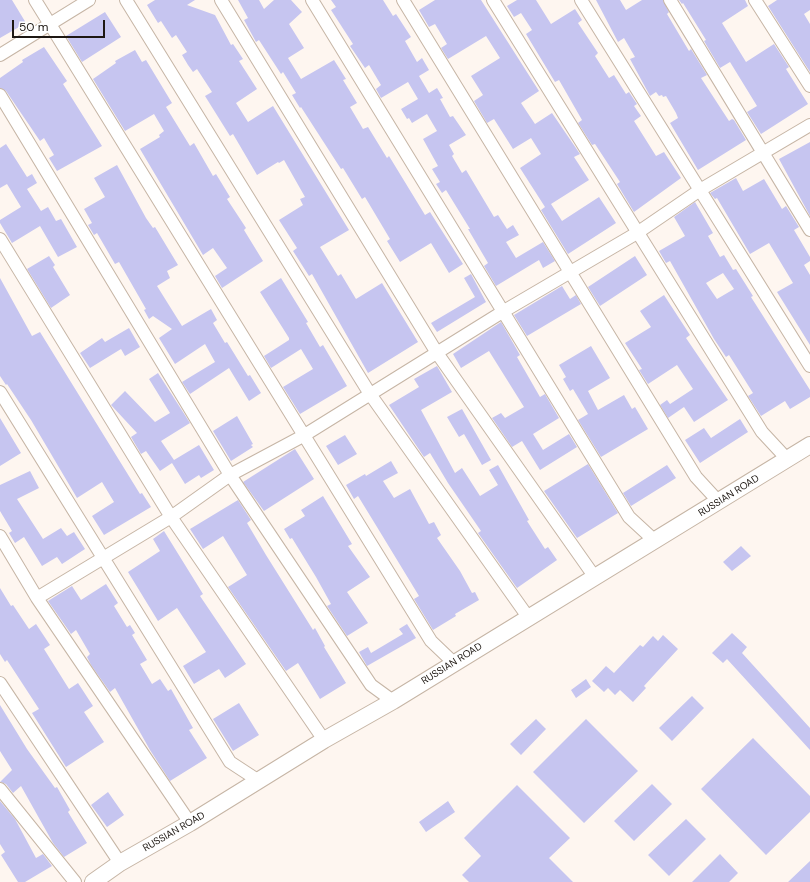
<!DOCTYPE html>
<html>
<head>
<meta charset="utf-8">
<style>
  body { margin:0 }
  #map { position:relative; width:810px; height:882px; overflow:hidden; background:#fef6f0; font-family:"DM Sans",sans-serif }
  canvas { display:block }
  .scale { position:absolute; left:12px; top:20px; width:93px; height:18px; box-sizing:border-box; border:2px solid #1d1712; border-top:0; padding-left:5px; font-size:12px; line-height:14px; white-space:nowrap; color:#1d1712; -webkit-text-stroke:3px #fff; paint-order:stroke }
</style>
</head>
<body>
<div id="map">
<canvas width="810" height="882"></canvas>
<div class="scale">50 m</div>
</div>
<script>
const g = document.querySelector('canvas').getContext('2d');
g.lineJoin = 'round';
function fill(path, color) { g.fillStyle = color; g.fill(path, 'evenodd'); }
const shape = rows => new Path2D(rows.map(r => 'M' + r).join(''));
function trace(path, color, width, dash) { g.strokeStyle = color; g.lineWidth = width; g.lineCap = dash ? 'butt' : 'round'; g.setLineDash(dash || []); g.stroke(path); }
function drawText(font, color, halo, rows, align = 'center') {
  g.font = font + ' "DM Sans",sans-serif'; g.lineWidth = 3; g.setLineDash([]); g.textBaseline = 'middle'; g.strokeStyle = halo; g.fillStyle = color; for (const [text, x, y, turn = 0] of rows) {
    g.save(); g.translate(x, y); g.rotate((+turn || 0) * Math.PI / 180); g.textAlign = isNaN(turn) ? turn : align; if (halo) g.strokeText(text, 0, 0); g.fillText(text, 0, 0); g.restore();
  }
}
fill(shape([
  [0,0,12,0,26,23,0,38],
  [155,0,195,0,187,5,215,15,231,45,233,44,243,59,239,61,257,89,236,103,248,122,273,106,349,230,320,247,338,276,341,274,356,299,382,283,418,342,368,373,312,274,309,276,293,251,297,248,279,220,303,205,300,199,305,197,284,160,279,163,278,162,257,175,233,134,230,136,205,96,212,92,197,69,193,72,188,65,182,55,187,52,176,35,172,38,161,21,158,23,147,5],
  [238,0,259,0,264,9,274,0,291,0,302,12,289,24,304,48,288,58,301,79,334,60,346,79,343,80,357,103,350,107,363,129,368,127,387,158,389,156,425,215,430,212,463,264,449,273,431,243,400,262,387,241,390,239,365,197,362,199,343,168,341,169,301,107,300,108,292,95,296,93,283,72,281,74,259,40,256,42,244,20,248,18],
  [331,0,383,0,393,16,396,14,411,37,405,41,417,62,422,58,429,70,419,76,429,93,437,88,443,98,440,99,450,117,453,116,466,135,449,145,454,154,452,156,462,173,466,170,494,217,498,215,507,229,513,225,519,235,506,242,516,258,543,242,555,261,543,268,539,260,496,286,484,266,488,263,468,229,470,229,446,190,442,193,436,184,440,182,432,169,438,166,423,139,437,131,427,114,412,123,409,118,407,119,401,109,418,99,408,82,381,98,376,89,381,85,369,65,365,68,350,46,353,44,331,10,336,7],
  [435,0,481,0,539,91,521,103,535,124,552,113,580,154,574,157,589,180,551,204,562,221,599,197,616,223,568,254,541,210,545,207,520,168,541,154,531,138,513,149,494,119,487,123,474,101,483,95,471,76,500,58,486,36,448,59,441,48,447,44,435,24,429,27,419,10],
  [517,0,536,0,551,24,575,9,582,20,578,23,598,53,595,56,609,78,614,75,626,94,629,92,637,104,634,106,641,116,634,121,656,156,664,152,681,178,634,212,617,184,620,182,595,144,592,145,578,123,582,120,559,80,555,82,526,34,532,30,521,13,514,17,507,6],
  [596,0,620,0,626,10,642,0,663,0,669,12,667,14,689,51,691,49,707,75,701,78,729,121,732,119,734,120,746,140,698,170,670,123,678,118,676,113,666,96,663,97,662,95,659,96,656,92,650,96,630,59,635,57,624,38,618,42],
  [679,0,745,0,748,6,722,23,746,62,774,44,789,67,786,69,808,104,761,134,747,112,757,106,730,62,720,68,704,41,706,40,683,3,682,4],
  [777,0,810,0,810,10,804,14,810,24,810,72,768,6],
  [105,12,121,37,82,62,66,36],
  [44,47,67,81,63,84,102,146,57,171,49,158,54,155,44,138,40,141,6,91,0,88,0,78,23,62,22,60],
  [135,50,142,62,146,60,172,103,166,107,190,146,194,143,213,176,216,174,230,197,227,199,246,228,244,230,263,261,222,288,215,276,227,268,213,248,203,255,140,149,160,137,159,135,164,131,154,114,125,131,93,79,116,63,115,61],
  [810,142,810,216,779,159],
  [6,144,27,177,32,174,37,183,27,189,41,211,48,207,56,221,61,219,77,247,58,257,40,226,12,243,0,223,0,220,21,207,7,184,0,188,0,148],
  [117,165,146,218,153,228,155,227,178,265,167,271,170,278,157,286,182,326,211,309,217,320,213,323,225,343,227,342,248,376,250,375,261,393,249,401,229,368,190,394,182,382,215,362,205,344,175,364,159,338,172,329,153,316,149,319,144,310,146,309,119,262,115,264,97,233,94,235,88,225,92,223,84,209,105,197,94,178],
  [736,178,743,191,764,179,782,209,786,206,799,227,794,230,810,257,810,261,804,265,810,275,810,345,777,292,793,283,769,243,750,254,717,198,715,199,710,193],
  [695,202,713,233,708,236,720,257,724,255,733,270,736,269,753,296,751,297,810,390,810,397,790,409,785,401,761,416,748,396,753,393,729,355,726,357,714,339,670,261,666,263,659,251,685,236,674,217],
  [723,273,734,289,717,299,706,283],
  [49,256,55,265,53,267,70,295,51,308,27,269],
  [635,256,647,275,600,306,588,287],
  [471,274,486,302,437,332,431,323,475,297,464,278],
  [0,278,32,336,40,332,140,494,142,493,151,507,104,535,92,516,114,502,102,482,77,498,31,420,7,384,6,385,0,376],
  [281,278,308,322,306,323,320,347,323,345,347,386,300,414,283,387,313,369,301,349,271,368,264,356,289,340,289,338,260,292],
  [562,286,570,299,576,295,581,304,527,336,514,315],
  [664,295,690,335,686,338,728,400,694,422,684,407,668,418,660,405,667,400,670,404,693,389,677,365,648,384,639,370,642,369,625,343,651,327,640,311],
  [501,322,520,355,517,357,540,397,545,394,559,418,533,434,543,450,569,434,577,447,540,470,522,441,512,447,492,418,501,413,505,418,524,407,489,351,461,368,453,354],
  [129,328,140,347,125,356,121,349,90,368,80,353,102,338,105,342],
  [591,346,610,378,588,391,598,410,624,395,632,409,635,407,648,429,601,457,578,420,588,414,573,389,570,391,563,379,566,377,559,365],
  [437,366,452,392,421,410,455,473,462,468,480,496,498,485,489,470,498,465,529,520,527,521,545,549,548,547,557,560,517,588,478,533,481,531,448,483,430,453,424,457,389,405,419,387,414,379],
  [158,373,190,423,161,441,174,460,199,445,214,470,201,478,199,475,185,484,172,463,160,471,146,451,141,454,131,437,137,433,111,405,125,391,155,422,170,413,149,379],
  [462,409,491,460,482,465,464,434,459,437,447,417],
  [237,416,253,444,251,445,253,447,231,461,213,431],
  [0,418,21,453,0,466],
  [740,419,748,432,700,463,685,440,704,428,711,438],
  [345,435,357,454,338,465,326,446],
  [295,449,314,479,264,511,243,482],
  [391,461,398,473,383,481,394,498,410,489,429,524,434,522,441,535,437,538,460,571,472,593,475,592,479,600,455,614,456,616,433,630,414,599,419,596,377,527,358,496,354,499,346,485,365,474,366,476],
  [588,464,618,513,577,538,544,491],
  [667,465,676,478,631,506,623,493],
  [30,471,39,488,17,499,43,539,61,528,67,536,74,532,85,549,62,564,57,557,42,566,24,537,15,543,9,533,12,531,0,511,0,485],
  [323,496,352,544,348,546,370,577,347,592,368,623,347,636,327,606,331,604,316,577,292,538,290,539,284,529,305,516,301,510],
  [238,500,251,520,247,523,266,555,313,630,315,628,325,646,324,647,346,683,320,699,298,663,286,671,228,587,247,575,223,536,203,549,190,529],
  [164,531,203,594,200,596,246,664,225,678,219,669,194,684,183,666,206,652,177,608,158,621,128,572,160,551,153,539],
  [741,546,751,556,732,571,723,562],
  [106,584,118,603,114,606,127,627,130,625,135,633,132,635,147,660,140,664,152,684,160,679,168,691,171,689,193,728,189,730,207,758,170,781,150,750,115,688,110,692,91,665,87,657,90,654,76,630,71,634,48,601,72,586,81,600],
  [0,588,11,606,13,605,29,629,36,624,50,645,44,649,69,689,78,683,93,706,84,712,104,742,66,767,32,713,39,709,7,660,5,662,0,654],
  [407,624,416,638,367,666,359,652,368,647,371,653,403,634,399,629],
  [732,633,747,647,742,653,810,728,810,750,727,659,723,663,712,653],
  [663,635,678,649,644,686,646,688,633,702,620,690,615,695,608,688,604,692,592,681,606,666,614,673,640,645,643,647,653,636,658,641],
  [586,679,591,687,576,698,571,690],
  [692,696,704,708,672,741,659,728],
  [239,703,259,735,233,751,213,719],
  [0,705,27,749,55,788,57,787,70,810,68,812,87,843,64,857,53,843,21,786,13,793,6,784,0,782,12,770,0,751],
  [536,719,546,729,521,755,510,744],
  [586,719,638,771,584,823,533,772],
  [753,738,810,796,810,812,766,855,701,789],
  [652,784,672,804,634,841,614,821],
  [517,785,570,838,549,858,573,882,469,882,462,875,481,856,464,838],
  [108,792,124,815,107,827,91,805],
  [0,801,15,819,36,858,43,854,52,866,25,882,18,882,1,855,5,852,0,844],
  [448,801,455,812,426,832,419,822],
  [686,819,706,839,669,876,648,855],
  [720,854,738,873,729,882,692,882],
  [810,861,810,882,788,882]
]), '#c6c5f0');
const street = shape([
  [35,0,431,641,454,663],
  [126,0,370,394,528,617],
  [221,0,437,353,594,576],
  [312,0,629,517,655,541],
  [403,0,696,477,719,502],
  [493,0,762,432,788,460],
  [581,0,810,366],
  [670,0,810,230],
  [755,0,810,86],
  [0,55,89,0],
  [0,95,230,475,371,685,393,701],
  [0,239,171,517,324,740],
  [0,392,230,762,259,781],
  [0,536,37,598,190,823],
  [37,598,171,517,230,475,303,436,504,311,637,233,700,190,810,125],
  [0,683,120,863],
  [0,789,75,882]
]);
const secondary = shape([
  [93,882,120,863,190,823,324,740,393,701,810,445]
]);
trace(street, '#c6b5a5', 14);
trace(secondary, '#c6b5a5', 18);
trace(street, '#fff', 12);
trace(secondary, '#fff', 16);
drawText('10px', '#1d1712', '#fff', [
  ["RUSSIAN ROAD",729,496,-32],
  ["RUSSIAN ROAD",452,664,-32],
  ["RUSSIAN ROAD",174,832,-30]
]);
</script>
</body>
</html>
